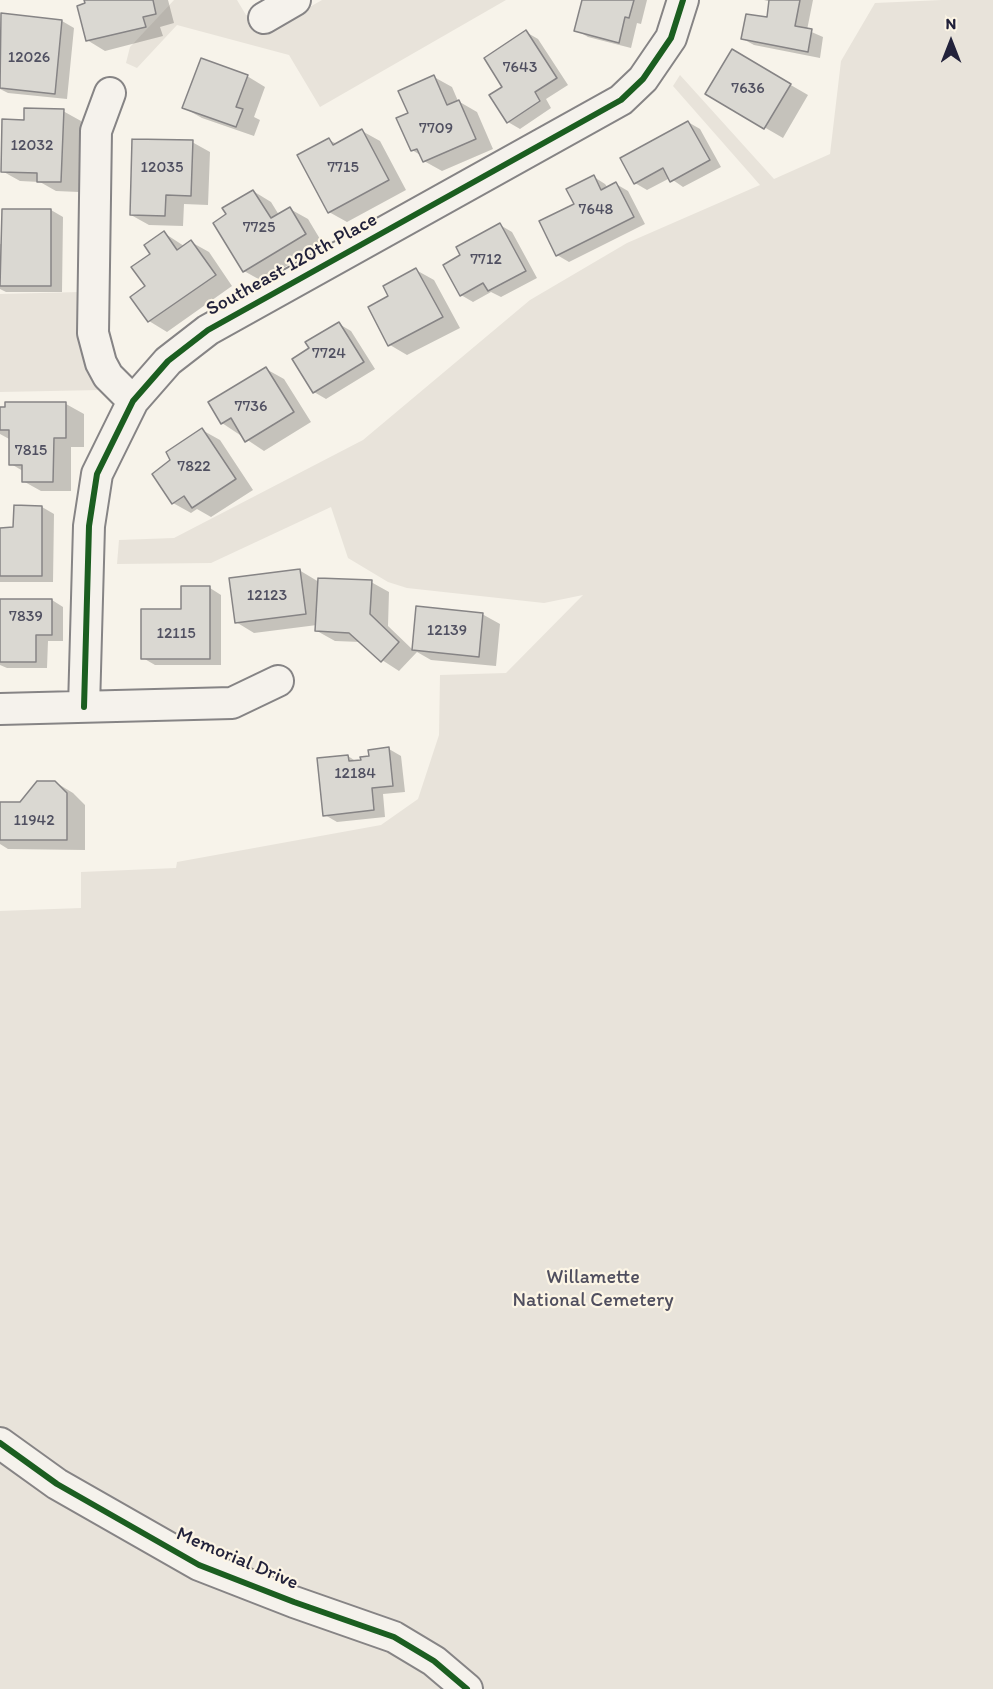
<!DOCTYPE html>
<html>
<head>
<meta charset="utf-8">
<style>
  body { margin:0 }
  #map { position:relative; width:993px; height:1689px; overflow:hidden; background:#f7f3ea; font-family:Itim,sans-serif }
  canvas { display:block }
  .north { position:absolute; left:921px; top:12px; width:60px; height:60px; -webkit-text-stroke:4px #fcf5e5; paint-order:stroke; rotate:0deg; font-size:16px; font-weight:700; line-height:24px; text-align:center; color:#22223b }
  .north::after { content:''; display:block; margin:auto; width:21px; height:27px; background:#22223b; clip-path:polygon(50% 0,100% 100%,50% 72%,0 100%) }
</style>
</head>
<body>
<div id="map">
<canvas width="993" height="1689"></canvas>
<div class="north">N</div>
</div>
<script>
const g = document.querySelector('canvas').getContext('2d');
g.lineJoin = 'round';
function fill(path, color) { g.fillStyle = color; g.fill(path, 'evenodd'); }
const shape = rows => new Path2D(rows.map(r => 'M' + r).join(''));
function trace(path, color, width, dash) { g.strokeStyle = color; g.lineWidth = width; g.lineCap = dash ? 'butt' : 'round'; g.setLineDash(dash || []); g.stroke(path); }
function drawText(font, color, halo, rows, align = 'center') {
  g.font = font + ' Itim,sans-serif'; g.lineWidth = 4.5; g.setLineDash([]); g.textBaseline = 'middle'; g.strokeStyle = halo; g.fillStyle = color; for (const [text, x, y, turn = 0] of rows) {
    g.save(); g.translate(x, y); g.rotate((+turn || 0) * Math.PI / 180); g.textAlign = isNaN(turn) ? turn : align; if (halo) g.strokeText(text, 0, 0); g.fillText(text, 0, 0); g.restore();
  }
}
fill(shape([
  [174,0,237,0,246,15,280,24,322,0,506,0,320,107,289,55,177,25,137,68,126,63,130,47],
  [942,0,993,0,993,1689,0,1689,0,911,81,908,81,872,176,868,177,862,381,825,418,799,439,735,440,675,506,673,583,595,544,603,407,588,388,582,348,558,331,507,211,563,117,564,119,540,174,538,363,440,530,300,627,243,760,185,673,86,680,75,774,179,830,154,841,61,875,3],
  [80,292,79,340,90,375,101,390,0,392,0,294]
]), '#e8e3da');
fill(shape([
  [86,0,168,0,174,23,160,27,163,36,105,51,87,40],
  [584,0,647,0,641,24,637,23,631,48,588,37,576,30],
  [764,0,813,0,807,30,823,37,820,58,754,45,743,39,768,19,771,2],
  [3,14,62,21,74,28,67,99,8,93,0,89,0,43],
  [526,32,538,39,568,85,546,99,551,108,520,129,508,122,504,87],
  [732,51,808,95,783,138,707,94],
  [247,76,265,87,254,117,260,120,254,136,202,118,184,108],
  [434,77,452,87,458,101,477,112,493,149,442,171,424,161,422,156,412,150,410,114],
  [63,111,81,121,79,192,56,191,40,182,20,181,2,171,25,122],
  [688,122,700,129,721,167,683,187,670,178,647,190,635,183],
  [362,131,380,141,406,190,347,222,329,212,329,140,337,144],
  [192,142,210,152,208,205,184,204,183,226,149,225,131,215],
  [594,177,605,184,608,188,616,184,628,191,645,224,569,262,557,255,576,204],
  [253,191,271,202,279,215,290,209,308,219,323,244,262,281,244,271],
  [51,210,63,217,62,292,6,292,0,289,0,244,3,244],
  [500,225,512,232,537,278,501,297,491,292,473,302,461,295,462,256],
  [164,233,184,246,191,242,209,252,232,286,167,332,149,321,132,297,147,287,152,254],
  [416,270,434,280,460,328,407,355,390,345,390,296],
  [339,324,351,331,375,369,326,399,314,392,311,349],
  [266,369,284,379,311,422,264,451,222,423],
  [66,404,84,414,84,447,71,447,71,491,41,491,23,481,23,471,11,464,11,440,0,434,0,409],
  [202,430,220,440,253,490,211,517,197,509,191,513,173,503,172,460],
  [42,507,54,514,53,582,0,582,0,529,14,529],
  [299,570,319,582,371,582,389,592,388,626,413,650,482,614,500,624,496,666,431,660,417,652,399,671,382,660,361,642,335,641,317,631,317,625,254,633,236,622],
  [210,588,221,595,221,665,155,665,143,658,182,610],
  [0,600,52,600,63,607,63,641,48,641,47,668,7,668,0,665],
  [389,749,401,756,405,792,383,794,385,817,337,822,325,815,348,756,357,762,362,761],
  [55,782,73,793,85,805,85,850,8,849,0,844,0,803,21,804]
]), '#0003');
const building = shape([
  [84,0,153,0,156,14,143,17,146,27,86,41,77,6,85,3,84,0],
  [582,0,634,0,629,18,625,17,619,43,574,31,582,0],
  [769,0,800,0,795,26,812,29,808,52,741,39,746,14,767,17,769,0],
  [1,13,62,20,55,94,0,88,1,13],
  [526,30,557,78,535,92,540,101,507,123,489,95,502,87,484,58,526,30],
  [732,49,791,84,764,129,705,94,732,49],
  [201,58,248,75,236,107,243,109,236,127,182,108,201,58],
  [434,75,447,105,459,100,476,139,423,162,417,149,411,151,396,118,408,113,398,91,434,75],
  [24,108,64,109,61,182,37,182,37,173,1,172,2,119,24,120,24,108],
  [688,121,710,160,670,182,663,168,634,184,620,158,688,121],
  [362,129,389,180,328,213,297,155,329,138,333,145,362,129],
  [132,139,193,140,191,196,166,195,165,216,130,215,132,139],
  [594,175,601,190,616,182,634,217,556,256,539,221,574,204,566,189,594,175],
  [253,190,271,218,290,207,306,234,243,272,213,223,226,214,222,208,253,190],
  [2,209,51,209,51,286,0,286,2,209],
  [500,223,526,271,488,291,483,283,460,296,443,265,460,255,456,247,500,223],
  [164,231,177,250,191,240,216,275,148,322,130,297,145,286,131,267,150,254,144,245,164,231],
  [416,268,443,317,388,346,368,307,388,296,383,286,416,268],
  [339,322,364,362,313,393,292,359,309,348,305,342,339,322],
  [266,367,294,412,245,442,231,418,221,424,208,402,266,367],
  [5,402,66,402,66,438,54,438,53,482,22,482,22,465,9,465,9,430,0,430,0,407,5,407,5,402],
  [202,428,236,479,192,508,184,496,172,504,152,474,170,460,166,452,202,428],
  [14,505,42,506,42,576,0,576,0,528,13,527,14,505],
  [300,569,306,614,235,623,229,578,300,569],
  [318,578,372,580,370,614,399,642,381,662,349,633,315,631,318,578],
  [181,586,210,586,210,659,141,659,141,609,181,609,181,586],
  [0,599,52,599,52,635,36,635,36,662,0,662,0,599],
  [416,606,483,613,479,657,412,650,416,606],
  [389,747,393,786,372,788,374,810,323,816,317,758,348,755,349,761,361,760,360,757,369,756,368,750,389,747],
  [37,781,55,781,67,793,67,840,0,840,0,802,20,802,37,781]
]);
fill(building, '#dad8d2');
trace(building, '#868485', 1.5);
const minor = shape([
  [264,18,295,0],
  [110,93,96,131,93,333,101,363,108,376,133,401],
  [84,707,89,526,97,474,133,401,168,361,208,330,621,100,643,79,671,38,683,0],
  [0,709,232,703,278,681],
  [0,1443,57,1484,199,1565,294,1602,394,1637,434,1661,467,1689]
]);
trace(minor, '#868485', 34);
trace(minor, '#f5f2ec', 30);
trace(shape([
  [84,707,89,526,97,474,133,401,168,361,208,330,621,100,643,79,671,38,683,0],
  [0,1443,57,1484,199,1565,294,1602,394,1637,434,1661,467,1689]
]), '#1b5e20', 6);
drawText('16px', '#505061', null, [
  ["12026",29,58],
  ["7643",520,68],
  ["7636",748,89],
  ["7709",436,129],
  ["12032",32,146],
  ["12035",162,168],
  ["7715",343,168],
  ["7648",596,210],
  ["7725",259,228],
  ["7712",486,260],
  ["7724",329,354],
  ["7736",251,407],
  ["7815",31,451],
  ["7822",194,467],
  ["12123",267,596],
  ["7839",26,617],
  ["12139",447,631],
  ["12115",176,634],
  ["12184",355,774],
  ["11942",34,821]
]);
drawText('20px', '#22223b', '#fcf5e5', [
  ["Southeast 120th Place",292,265,-29],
  ["Memorial Drive",237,1559,23]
]);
drawText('20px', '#504f5f', '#fcf5e5', [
  ["Willamette",593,1278],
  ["National Cemetery",593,1301]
]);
</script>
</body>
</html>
